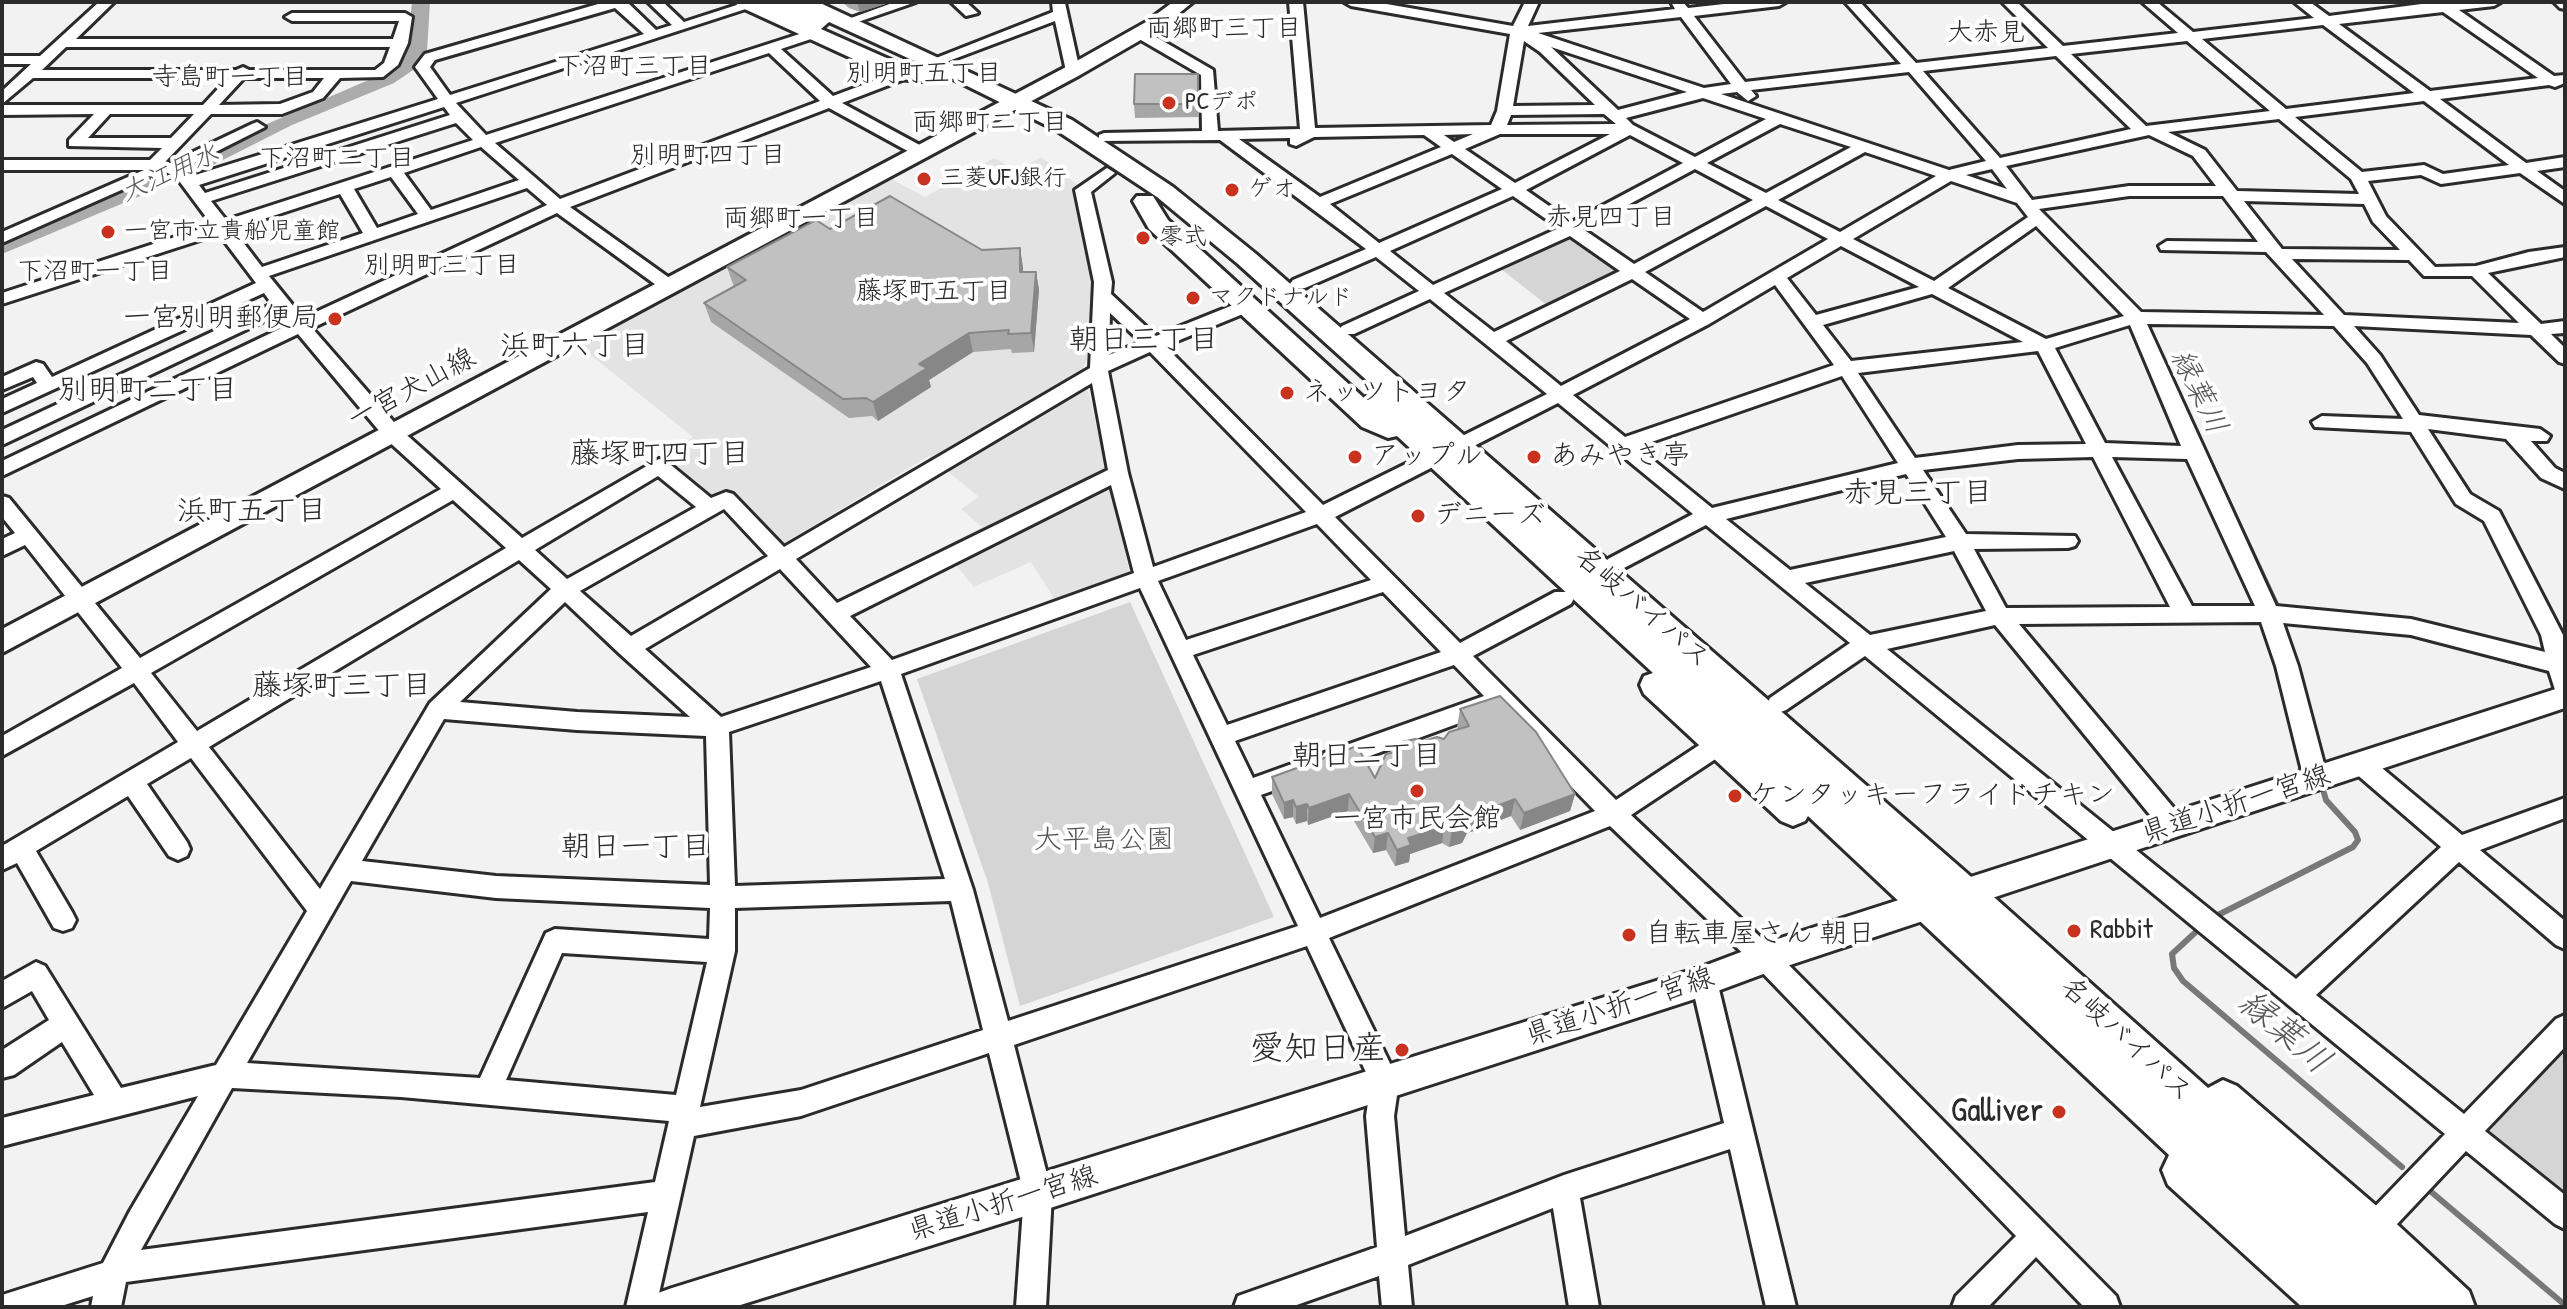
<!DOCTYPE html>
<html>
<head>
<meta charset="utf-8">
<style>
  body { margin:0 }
  #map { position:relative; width:2567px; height:1309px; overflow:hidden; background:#f2f2f2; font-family:"Patrick Hand",sans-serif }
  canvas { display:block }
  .frame { position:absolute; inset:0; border:4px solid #2b2b2b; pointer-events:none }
</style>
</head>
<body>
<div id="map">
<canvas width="2567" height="1309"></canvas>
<div class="frame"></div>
</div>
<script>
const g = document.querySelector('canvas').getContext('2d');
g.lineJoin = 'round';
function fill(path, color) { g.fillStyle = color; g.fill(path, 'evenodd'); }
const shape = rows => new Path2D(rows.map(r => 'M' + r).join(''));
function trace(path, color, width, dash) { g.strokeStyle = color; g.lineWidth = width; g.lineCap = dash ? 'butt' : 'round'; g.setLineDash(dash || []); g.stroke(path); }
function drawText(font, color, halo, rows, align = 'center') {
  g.font = font + ' "Patrick Hand","Klee One",sans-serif'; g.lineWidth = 8; g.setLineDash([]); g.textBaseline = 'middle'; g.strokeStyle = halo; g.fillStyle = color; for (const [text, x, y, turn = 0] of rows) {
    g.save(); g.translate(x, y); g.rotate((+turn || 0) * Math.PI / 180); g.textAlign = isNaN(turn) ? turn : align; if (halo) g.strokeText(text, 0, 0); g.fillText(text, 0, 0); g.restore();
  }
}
fill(shape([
  [1041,157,1078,185,1093,278,1087,360,1083,367,1130,574,1056,602,1031,562,974,587,942,548,982,527,961,509,979,497,929,456,781,545,731,492,712,502,658,459,693,437,574,342,882,174,925,197,994,158,1017,171]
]), '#e3e3e3');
fill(shape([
  [1573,236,1622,271,1548,306,1501,269],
  [1130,602,1274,917,1020,1006,988,883,917,679],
  [2565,1047,2565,1202,2482,1134]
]), '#d5d5d5');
trace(shape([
  [2226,496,2277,605]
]), '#787878', 5);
trace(shape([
  [2214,917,2353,847,2358,840,2355,832,2326,800,2324,793],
  [2199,929,2172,954,2174,968,2183,981,2402,1167],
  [2429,1190,2565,1305]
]), '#787878', 6);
fill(shape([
  [412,2,430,2,427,51,419,66,394,83,292,125,207,168,2,254,2,239,380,75,404,59,407,51,412,2]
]), '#ababab');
const minor = shape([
  [99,2,114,2,76,39,393,39,399,21,292,21,285,17,292,13,405,13,412,17,408,43,398,65,383,77,340,78,323,98,282,114,211,114,165,162,170,163,252,124,257,122,265,127,184,168,192,176,438,99,415,67,425,54,605,2,627,2,656,30,672,25,648,2,663,2,684,22,746,2,758,5,456,103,486,135,815,29,820,30,820,36,781,49,833,96,900,71,910,71,910,77,842,103,927,149,927,155,915,155,829,108,570,207,675,282,678,286,675,290,663,290,557,213,312,328,400,429,522,538,659,459,666,461,711,498,726,492,733,494,784,547,1090,368,1094,282,1075,190,1107,168,1115,173,1091,192,1112,282,1111,294,1156,336,1243,301,1255,301,1258,305,1255,309,1165,346,1323,505,1547,394,1430,299,1354,334,1342,334,1339,330,1342,326,1419,291,1376,257,1305,288,1293,288,1290,284,1293,280,1366,249,1220,140,1099,141,1099,135,1104,133,1202,131,1201,75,1134,36,1134,30,1144,30,1213,70,1218,131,1300,129,1289,2,1303,2,1315,128,1491,125,1497,111,1510,34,1351,6,1344,2,1375,2,1513,26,1525,2,1539,2,1528,26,1675,9,1671,2,1683,2,1688,8,1742,2,1786,2,1779,6,1694,16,1745,82,1901,64,1845,2,1860,2,1916,63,2048,48,2002,2,2017,2,2063,46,2178,33,2142,2,2157,2,2193,32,2314,18,2294,2,2310,2,2329,16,2437,2,2501,2,2494,6,2459,10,2554,76,2565,75,2565,83,2555,87,2549,85,2440,99,2526,163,2565,157,2565,167,2537,171,2565,191,2565,204,2520,173,2441,184,2421,175,2368,181,2386,216,2435,267,2476,266,2529,252,2565,247,2565,257,2488,273,2541,324,2565,321,2565,333,2551,334,2565,348,2565,364,2559,362,2531,335,2354,326,2380,355,2419,415,2540,429,2550,436,2547,441,2531,441,2555,468,2565,473,2565,489,2541,478,2506,439,2428,429,2470,494,2499,511,2563,635,2565,699,2557,696,2549,671,2411,635,2283,623,2298,666,2328,779,2324,786,2316,789,2308,786,2304,779,2276,666,2261,622,2019,624,2182,818,2185,825,2182,832,2173,835,2164,832,1995,625,1887,649,2296,979,2441,847,2354,772,2350,765,2354,758,2362,755,2370,758,2462,835,2565,798,2565,818,2480,850,2565,921,2565,949,2556,945,2459,862,2316,995,2464,1114,2556,1019,2565,1015,2565,1047,2485,1131,2565,1195,2565,1229,2555,1224,2466,1151,2382,1240,2372,1245,2362,1240,2357,1230,2362,1220,2445,1134,1865,656,1786,710,1778,713,1770,710,1767,704,1770,698,1850,643,1706,525,1622,569,1608,569,1605,564,1608,559,1693,514,1558,403,1335,517,1460,643,1555,592,1571,592,1574,598,1571,604,1473,656,1616,800,1710,738,1718,736,1726,738,1730,745,1726,752,1631,815,1774,950,2116,1296,2120,1307,2084,1307,2036,1257,1988,1307,1952,1307,1956,1296,2016,1236,1756,966,1610,826,1329,938,1399,1082,1394,1116,1405,1236,1564,1175,1724,1123,1691,981,1695,972,1704,969,1713,972,1717,981,1796,1307,1766,1307,1730,1149,1580,1198,1599,1307,1569,1307,1553,1208,1408,1265,1412,1307,1382,1307,1379,1276,1291,1307,1234,1307,1238,1296,1377,1247,1366,1116,1371,1083,1307,946,1014,1045,1052,1194,1046,1307,1016,1307,1024,1194,989,1053,801,1116,694,1136,656,1307,626,1307,648,1212,126,1282,121,1307,91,1307,93,1296,58,1307,2,1307,2,1295,103,1263,130,1211,198,1096,2,1146,2,1118,94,1095,62,1042,14,1075,2,1078,2,1050,49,1020,32,991,2,1008,2,981,36,962,45,966,121,1088,216,1065,307,911,191,758,147,784,187,842,190,849,187,856,178,860,169,856,128,796,36,851,72,912,76,920,72,928,63,931,54,928,17,863,2,870,2,846,178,742,134,683,2,756,2,736,122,668,25,545,2,556,2,539,15,533,2,517,2,496,9,498,140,658,441,489,386,439,298,334,2,476,2,461,290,324,281,313,2,445,2,430,272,304,264,293,2,413,2,399,37,383,33,377,2,390,2,377,36,362,43,364,52,377,256,283,219,234,2,304,2,293,212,225,177,178,164,171,2,243,2,232,144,170,2,170,2,160,150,160,162,148,69,146,69,140,94,114,2,115,2,105,203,105,228,78,33,78,2,104,2,91,31,64,2,64,2,56,40,56,99,2],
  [615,8,644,34,450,95,430,67,435,60,615,8],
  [2443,12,2538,78,2430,91,2339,24,2443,12],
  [1681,17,1731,84,1704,88,1538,33,1681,17],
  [2323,25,2414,93,2286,109,2202,39,2323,25],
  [1524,41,1540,52,1595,105,1513,106,1524,41],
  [2187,41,2270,111,2146,126,2071,54,2187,41],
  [66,47,390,47,384,63,375,70,249,70,243,67,236,70,42,70,66,47],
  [1551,47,1687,92,1618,110,1551,47],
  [769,53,820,101,560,199,495,143,769,53],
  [2056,56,2131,129,2000,158,1923,71,2056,56],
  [1909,72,1986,161,1949,170,1721,94,1737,92,1748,101,1756,96,1751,90,1909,72],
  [244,78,324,78,313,92,280,104,219,105,244,78],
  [1703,98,1766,119,1695,157,1633,125,1626,118,1703,98],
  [2424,101,2509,165,2443,174,2424,165,2362,172,2295,117,2424,101],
  [444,107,450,115,205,193,199,185,444,107],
  [110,114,194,114,171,138,88,138,110,114],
  [1604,114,1616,124,1507,125,1511,115,1604,114],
  [2279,119,2351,179,2359,194,2237,191,2205,150,2168,132,2279,119],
  [456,123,473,140,226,220,211,201,456,123],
  [1780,124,1851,147,1766,193,1707,163,1780,124],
  [1473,134,1454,142,1444,135,1473,134],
  [1500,134,1610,134,1515,183,1465,149,1500,134],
  [1424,135,1441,147,1320,197,1239,139,1290,138,1290,144,1296,146,1314,137,1424,135],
  [1630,135,1683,163,1572,222,1526,190,1630,135],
  [2149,135,2193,156,2216,186,2129,186,2032,200,2006,166,2149,135],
  [481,147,519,180,431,210,404,173,481,147],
  [1865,152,1936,176,1840,232,1778,200,1865,152],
  [1452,154,1502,189,1379,243,1330,204,1452,154],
  [1695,169,1753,200,1634,264,1583,229,1695,169],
  [1992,169,2007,189,1966,175,1992,169],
  [391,177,418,214,377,228,354,189,391,177],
  [1951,181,2017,203,2028,217,1934,281,1853,239,1951,181],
  [527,188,547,205,303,318,269,276,527,188],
  [340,194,363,233,262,267,233,229,340,194],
  [1513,196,1559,228,1433,285,1390,251,1513,196],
  [2129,196,2223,196,2258,242,2167,241,2159,246,2161,250,2266,252,2324,315,2141,312,2039,209,2129,196],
  [2244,201,2364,204,2373,222,2400,250,2282,249,2244,201],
  [1766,206,1828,239,1703,312,1645,272,1766,206],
  [2036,226,2124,316,2046,339,1948,288,2036,226],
  [1570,236,1620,271,1494,332,1444,293,1570,236],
  [1841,246,1919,287,1816,315,1787,278,1841,246],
  [2292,259,2409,260,2424,276,2472,276,2519,323,2344,315,2292,259],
  [1632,279,1690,319,1561,386,1506,341,1632,279],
  [1775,285,1834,365,1625,437,1573,395,1709,324,1775,285],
  [1932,294,2023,342,1851,361,1823,325,1932,294],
  [1110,313,1141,342,1109,355,1110,313],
  [2147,324,2334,326,2367,363,2403,419,2322,416,2312,422,2315,427,2411,432,2456,504,2484,521,2541,635,2545,652,2411,619,2276,606,2147,324],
  [2130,325,2181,446,2105,443,2055,348,2130,325],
  [2038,351,2086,444,2018,445,1915,458,1858,373,2038,351],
  [1150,352,1306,512,1153,567,1128,473,1108,371,1150,352],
  [1842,376,1898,463,1712,508,1637,447,1842,376],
  [1092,383,1108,470,837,603,796,559,1092,383],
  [2093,457,2170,607,2006,608,1974,549,2068,548,2075,546,2078,541,2075,536,1966,534,1923,470,2018,459,2093,457],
  [2112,457,2187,459,2255,606,2192,606,2112,457],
  [1906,474,1946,537,1790,570,1726,519,1906,474],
  [658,476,696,507,567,579,535,550,658,476],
  [1111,485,1134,573,892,660,850,616,1111,485],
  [453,500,506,548,197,731,151,673,453,500],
  [724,509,768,556,631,636,580,591,724,509],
  [1317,524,1371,580,1186,640,1158,581,1317,524],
  [1954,551,1986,611,1870,635,1805,583,1954,551],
  [519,560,551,589,430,703,320,889,209,747,519,560],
  [780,569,871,667,721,717,645,649,780,569],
  [1140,588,1298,926,1008,1021,973,890,901,674,1140,588],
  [1383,592,1441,652,1227,725,1193,655,1383,592],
  [565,602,620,654,690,717,577,712,460,702,565,602],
  [1454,665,1484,696,1324,753,1320,760,1324,767,1332,770,1340,767,1492,711,1494,707,1595,811,1320,918,1261,795,1308,778,1312,771,1308,764,1300,761,1253,778,1235,741,1454,665],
  [881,681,945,879,735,886,729,732,881,681],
  [444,719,577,730,706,736,710,885,496,876,362,861,444,719],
  [351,881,496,898,710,908,709,939,555,929,546,933,480,1078,247,1063,351,881],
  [951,901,983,1030,801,1090,700,1107,735,951,735,908,951,901],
  [562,953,707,962,676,1095,506,1080,562,953],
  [232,1088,401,1097,669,1121,655,1182,141,1250,232,1088],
  [895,2,916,2,858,22,851,18,895,2],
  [951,2,966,2,978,13,966,16,951,2],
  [1052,2,1065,3,1080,71,1078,74,1068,74,1066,71,1055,21,938,65,928,65,926,62,1053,12,1052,2],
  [2554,2,2565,2,2565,9,2560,8,2554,2]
]);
const major = shape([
  [1173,2,1193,2,1158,30,1080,75,2,653,2,629,1066,67,1146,22,1173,2],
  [2565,686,2565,708,1766,973,1704,996,1038,1212,734,1307,653,1307,658,1293,672,1288,1704,966,1765,943,2565,686]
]);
const highway = shape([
  [735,2,818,2,1072,120,1173,187,1256,254,1977,882,2208,1088,2223,1080,2237,1086,2387,1215,2469,1291,2475,1307,2302,1307,2168,1185,2162,1170,2169,1155,1808,816,1805,821,1793,826,1781,821,1644,694,1640,685,1644,676,1653,673,1397,436,1388,438,1362,427,1149,229,1133,201,1137,196,1153,196,1168,220,1364,398,1376,392,1382,394,1238,264,1157,197,1056,130,947,76,936,82,897,79,738,6,735,2],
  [829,22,932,69,909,68,821,29,829,22]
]);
trace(minor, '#2b2b2b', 6);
trace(major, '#2b2b2b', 6);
trace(highway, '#2b2b2b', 6);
fill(minor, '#fff');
fill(major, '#fff');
fill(highway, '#fff');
fill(shape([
  [842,2,892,2,860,12,849,8],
  [1198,74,1199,117,1135,118,1134,104],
  [830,229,982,250,1020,248,1023,272,1036,272,1039,290,1034,352,1012,353,1011,349,973,352,929,380,931,387,878,421,872,416,849,418,711,322,704,303,734,287,727,267],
  [1460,709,1575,794,1570,811,1520,830,1511,816,1493,823,1484,821,1480,829,1467,833,1462,843,1449,847,1442,843,1410,854,1409,862,1395,866,1386,850,1373,853,1348,811,1308,825,1307,821,1296,824,1293,817,1284,819,1272,794,1272,777,1375,778,1424,741,1444,739,1458,729,1457,727]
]), '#a6a6a6');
fill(shape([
  [857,2,892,2,860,12],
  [1020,248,1023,267,1023,291,1020,272],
  [1036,272,1039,290,1034,352,1031,333],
  [969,333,973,352,929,380,931,387,878,421,873,402,919,364],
  [1349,794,1348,811,1308,825,1309,808],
  [1575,794,1570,811,1520,830,1524,813],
  [1515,799,1511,816,1493,823,1497,806],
  [1293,800,1293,817,1284,819,1284,803],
  [1307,804,1307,821,1296,824,1296,807],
  [1488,804,1484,821,1480,829,1467,833,1462,843,1449,847,1452,830],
  [1444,827,1442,843,1410,854,1409,862,1395,866,1397,850,1408,838],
  [1388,833,1386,850,1373,853,1375,837]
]), '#878787');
const building = shape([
  [1135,74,1198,74,1198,104,1134,104,1135,74],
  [890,196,982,250,1020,248,1020,272,1036,272,1031,333,1008,334,1009,330,969,333,919,364,927,368,873,402,866,398,843,399,704,303,746,280,727,267,816,220,830,229,890,196],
  [1500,696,1536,732,1575,794,1524,813,1515,799,1497,806,1488,804,1483,813,1470,816,1465,826,1452,830,1444,827,1408,838,1411,845,1397,850,1388,833,1375,837,1349,794,1309,808,1307,804,1296,807,1293,800,1284,803,1272,777,1357,746,1375,778,1386,754,1395,752,1402,742,1415,739,1424,741,1437,737,1444,739,1449,732,1469,726,1460,709,1500,696]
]);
fill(building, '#c1c1c1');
trace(building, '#878787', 2);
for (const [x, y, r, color] of [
  [1169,103,8,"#c8321e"],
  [924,179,8,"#c8321e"],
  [1232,190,8,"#c8321e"],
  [108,232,8,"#c8321e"],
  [1143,238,8,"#c8321e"],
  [1193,298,8,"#c8321e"],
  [335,319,8,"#c8321e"],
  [1287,393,8,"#c8321e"],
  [1355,457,8,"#c8321e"],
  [1534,457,8,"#c8321e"],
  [1418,516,8,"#c8321e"],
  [1417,791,8,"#c8321e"],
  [1735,796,8,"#c8321e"],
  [2074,931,8,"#c8321e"],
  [1629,935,8,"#c8321e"],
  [1402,1050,8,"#c8321e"],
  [2059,1112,8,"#c8321e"]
]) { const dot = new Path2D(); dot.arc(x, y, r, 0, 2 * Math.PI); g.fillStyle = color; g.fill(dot); trace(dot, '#fff', 3); }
drawText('24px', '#2b2b2b', '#fff', [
  ["PCデポ",1185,103],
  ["三菱UFJ銀行",940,179],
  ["ゲオ",1248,190],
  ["一宮市立貴船児童館",124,232],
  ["零式",1159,238],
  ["マクドナルド",1209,298]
], 'left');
drawText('26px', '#2b2b2b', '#fff', [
  ["両郷町三丁目",1224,29],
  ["下沼町三丁目",634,67],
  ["別明町五丁目",924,74],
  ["寺島町一丁目",230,78],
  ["両郷町二丁目",990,123],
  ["別明町四丁目",708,156],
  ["下沼町二丁目",337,159],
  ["赤見四丁目",1611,218],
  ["両郷町一丁目",801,219],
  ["別明町三丁目",442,266],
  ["下沼町一丁目",95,272],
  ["藤塚町五丁目",934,292]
]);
drawText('26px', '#2b2b2b', '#fff', [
  ["大赤見",1986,33]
]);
drawText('italic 26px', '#585858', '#fff', [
  ["大江用水",170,174,-24]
]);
drawText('28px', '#2b2b2b', '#fff', [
  ["一宮別明郵便局",319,319,"right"],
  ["ネッツトヨタ",1303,393],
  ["アップル",1371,457],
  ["あみやき亭",1550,457],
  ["デニーズ",1434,516],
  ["ケンタッキーフライドチキン",1751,796],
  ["一宮市民会館",1417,820,"center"],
  ["Rabbit",2090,931],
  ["自転車屋さん 朝日",1645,935]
], 'left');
drawText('28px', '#2b2b2b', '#fff', [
  ["一宮犬山線",412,389,-28],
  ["名岐バイパス",1642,608,41],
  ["県道小折一宮線",2236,805,-18],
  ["県道小折一宮線",1620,1007,-18],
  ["名岐バイパス",2126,1040,43],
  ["県道小折一宮線",1003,1204,-17]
]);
drawText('28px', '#565656', '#fff', [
  ["大平島公園",1104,841]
]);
drawText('30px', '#2b2b2b', '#fff', [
  ["朝日三丁目",1144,341],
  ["浜町六丁目",575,347],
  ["別明町二丁目",148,391],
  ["藤塚町四丁目",660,455],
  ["赤見三丁目",1918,494],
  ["浜町五丁目",252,512],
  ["藤塚町三丁目",342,687],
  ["朝日二丁目",1367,757],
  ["朝日一丁目",636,848]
]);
drawText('italic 30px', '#585858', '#fff', [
  ["縁葉川",2198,392,64]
]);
drawText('34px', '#2b2b2b', '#fff', [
  ["愛知日産",1386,1050],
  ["Galliver",2043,1112]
], 'right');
drawText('italic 36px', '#585858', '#fff', [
  ["縁葉川",2284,1033,40]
]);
</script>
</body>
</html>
